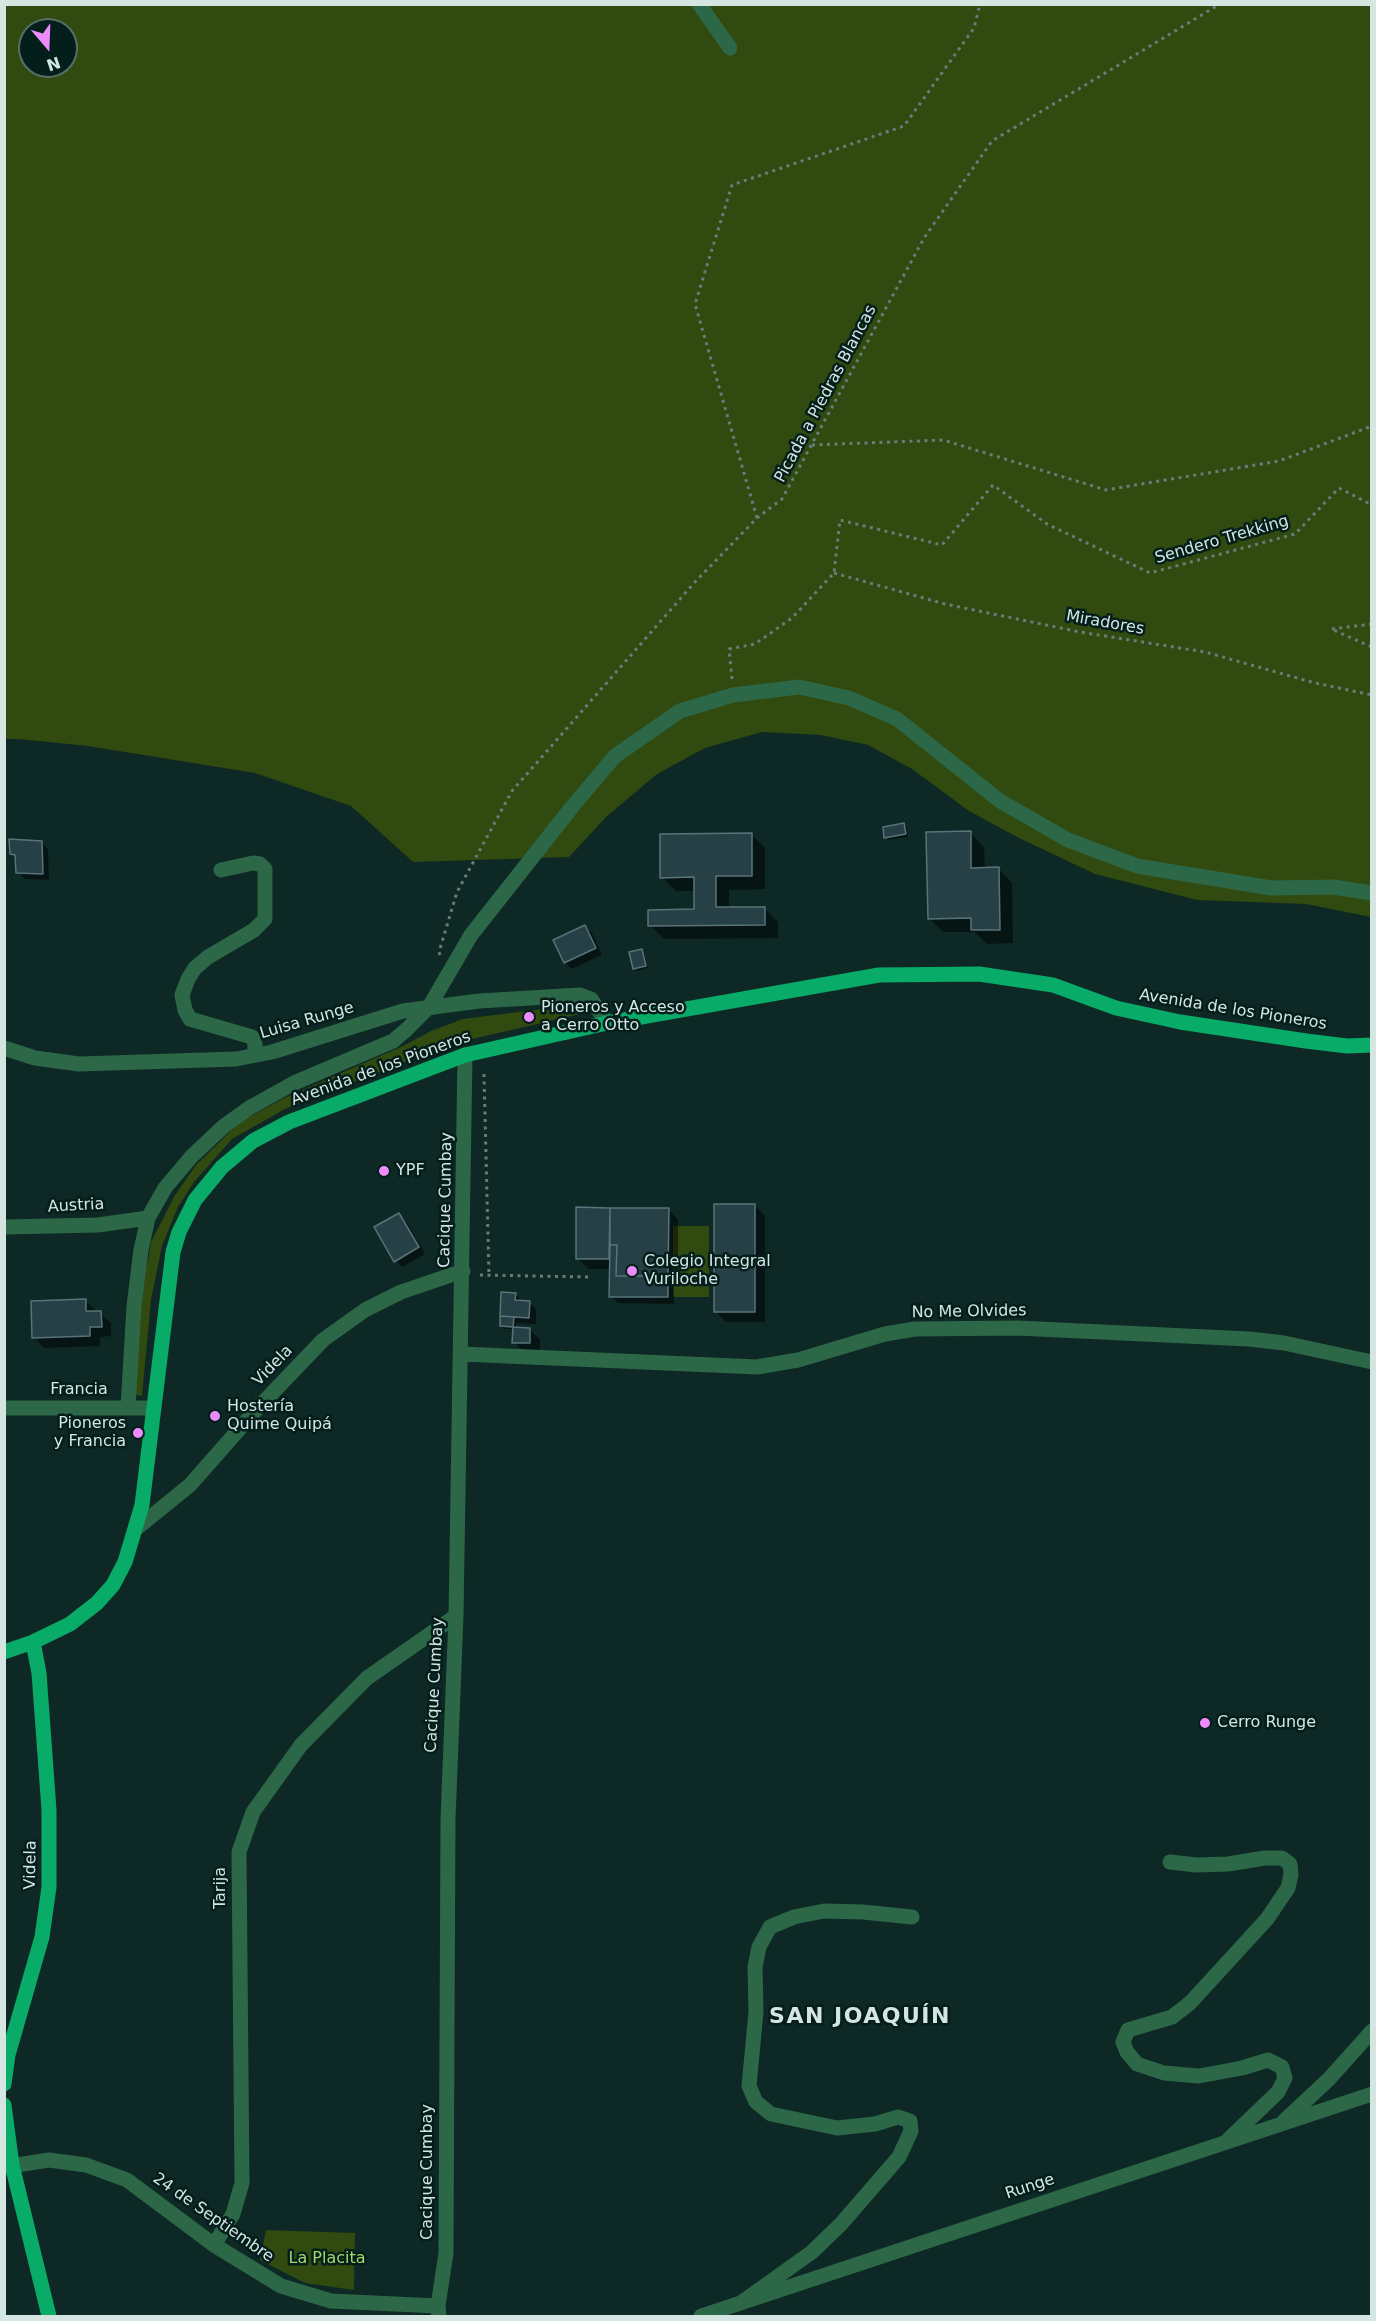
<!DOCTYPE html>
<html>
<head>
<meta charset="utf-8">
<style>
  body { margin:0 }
  #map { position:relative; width:1376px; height:2321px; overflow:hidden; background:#0d2825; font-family:"DejaVu Sans",sans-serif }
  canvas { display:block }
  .frame { position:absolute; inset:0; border:6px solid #d5e5e2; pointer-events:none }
  .north { position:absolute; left:18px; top:18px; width:60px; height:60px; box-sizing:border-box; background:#041e1b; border:2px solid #586e6b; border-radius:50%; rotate:161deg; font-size:16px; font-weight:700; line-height:24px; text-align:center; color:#d5e5e2 }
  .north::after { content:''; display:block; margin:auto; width:21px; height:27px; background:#ec8cfb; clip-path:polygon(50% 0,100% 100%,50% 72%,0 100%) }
</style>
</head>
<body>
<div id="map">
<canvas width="1376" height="2321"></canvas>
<div class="frame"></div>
<div class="north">N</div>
</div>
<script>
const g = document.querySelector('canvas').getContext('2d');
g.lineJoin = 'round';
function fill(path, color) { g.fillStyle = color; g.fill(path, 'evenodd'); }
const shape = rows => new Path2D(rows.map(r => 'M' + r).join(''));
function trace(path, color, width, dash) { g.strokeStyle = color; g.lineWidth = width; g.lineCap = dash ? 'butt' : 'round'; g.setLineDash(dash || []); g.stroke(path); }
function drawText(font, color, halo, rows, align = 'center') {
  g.font = font + ' "DejaVu Sans",sans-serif'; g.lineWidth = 5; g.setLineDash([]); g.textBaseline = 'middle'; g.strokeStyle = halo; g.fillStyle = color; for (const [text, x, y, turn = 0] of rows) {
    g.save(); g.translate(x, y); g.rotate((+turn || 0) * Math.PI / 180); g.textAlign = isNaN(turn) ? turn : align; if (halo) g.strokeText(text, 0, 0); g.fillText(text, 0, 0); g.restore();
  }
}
fill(shape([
  [4,5,1371,5,1371,917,1306,904,1197,900,1095,874,1019,838,969,811,912,769,868,745,821,735,762,732,705,748,657,774,606,817,569,857,413,862,351,806,255,773,88,746,19,739,5,739],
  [30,30,66,30,66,66,30,66],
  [582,1004,580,1014,451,1044,285,1109,232,1139,194,1182,178,1207,162,1246,151,1300,142,1396,134,1394,141,1299,151,1242,175,1195,196,1165,240,1122,284,1098,403,1046,431,1031,463,1019],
  [673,1226,709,1226,709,1297,673,1297],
  [266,2230,355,2233,354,2290,305,2283,260,2260]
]), '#314a0f');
fill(shape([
  [904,825,907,828,908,837,889,840,886,837],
  [970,833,984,847,985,869,998,868,1012,883,1013,943,987,944,975,932,943,932,929,918],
  [751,834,765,848,765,889,729,890,729,909,764,908,778,922,778,938,664,939,650,925,696,911,696,891,676,891,662,877],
  [41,842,48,849,49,880,25,879,18,872,17,859,11,854],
  [585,927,592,933,602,955,572,969,565,962],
  [641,950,644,953,648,968,638,971,635,968],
  [754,1205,765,1216,765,1322,726,1322,715,1311],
  [578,1209,668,1209,678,1220,678,1286,674,1286,674,1304,618,1303,611,1297,611,1269,588,1269,578,1258],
  [399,1215,406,1221,425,1254,402,1267,396,1261],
  [503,1293,515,1294,522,1301,529,1302,536,1309,536,1324,516,1323,516,1329,530,1329,540,1340,540,1353,524,1352,514,1342,514,1329,504,1329,501,1326],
  [85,1301,111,1323,111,1336,100,1337,100,1346,44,1348,34,1337]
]), '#0007');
const building = shape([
  [904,823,906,834,884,838,883,827,904,823],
  [971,831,971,868,999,867,1000,930,971,930,971,918,928,919,926,832,971,831],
  [752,833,752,876,716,876,716,907,765,907,765,925,648,926,648,910,694,909,694,877,660,878,660,834,752,833],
  [9,839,42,841,43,874,16,873,15,855,10,854,9,839],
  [585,925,596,948,564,963,553,940,585,925],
  [642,949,646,966,633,969,629,952,642,949],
  [714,1204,755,1204,755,1312,714,1312,714,1204],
  [576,1207,610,1208,609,1259,576,1259,576,1207],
  [610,1208,669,1208,668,1276,616,1276,617,1245,610,1245,610,1208],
  [399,1213,419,1247,394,1262,374,1227,399,1213],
  [610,1245,617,1245,616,1276,668,1276,668,1297,609,1297,610,1245],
  [501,1292,516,1293,515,1300,530,1301,529,1318,500,1316,501,1292],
  [86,1299,86,1311,101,1311,102,1327,90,1327,90,1336,32,1338,31,1301,86,1299],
  [500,1316,514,1317,513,1327,500,1326,500,1316],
  [513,1327,530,1328,530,1343,512,1343,513,1327]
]);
fill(building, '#264046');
trace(building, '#58747a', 1.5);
trace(shape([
  [812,445,943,440,1106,490,1279,461,1372,426],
  [757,518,695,304,732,185,904,126,974,28,980,4],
  [834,573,945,604,1080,632,1205,652,1315,683,1372,695],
  [1372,624,1331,629,1372,647],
  [732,679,729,649,755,644,792,618,834,573,840,520,942,545,993,485,1047,524,1150,573,1295,534,1339,488,1372,505],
  [440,955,439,952,457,892,512,791,695,582,757,518,782,499,924,238,992,141,1220,4],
  [484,1074,489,1276],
  [480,1275,589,1277]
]), '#677d7a', 3, [3, 4.5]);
trace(shape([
  [699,4,730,48],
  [221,870,253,863,260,864,265,869,265,919,254,930,208,957,195,968,188,979,182,995,185,1010,190,1019,252,1037,255,1044,255,1055],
  [4,1048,35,1058,79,1064,236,1059,272,1052,403,1011,479,1001,580,995,591,999,607,1023],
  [4,1227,98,1225,148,1218],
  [462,1354,757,1367,798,1360,885,1334,915,1329,1017,1328,1249,1339,1284,1343,1372,1362],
  [4,1408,153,1408],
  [128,1408,134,1306,141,1250,148,1218,165,1188,192,1156,224,1126,249,1108,294,1083,393,1041,406,1030,429,1007,471,935,572,807,615,756,680,711,733,695,799,687,849,698,897,719,1000,801,1068,840,1137,866,1271,888,1333,887,1372,893],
  [137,1528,190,1485,256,1410,323,1340,365,1310,401,1292,463,1271],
  [1170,1862,1196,1865,1228,1864,1265,1858,1282,1858,1290,1864,1291,1875,1288,1888,1267,1919,1190,2003,1172,2017,1128,2030,1123,2042,1127,2052,1137,2064,1164,2073,1199,2076,1242,2068,1268,2060,1282,2067,1285,2078,1278,2092,1228,2140],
  [1284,2121,1329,2079,1372,2031],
  [4,2167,49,2160,86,2165,127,2180,214,2245,281,2286,331,2301,438,2306],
  [214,2245,233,2214,242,2183,239,1852,253,1812,301,1745,367,1678,456,1616],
  [742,2302,812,2252,841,2224,899,2157,911,2131,910,2121,898,2117,875,2124,837,2128,771,2114,756,2102,749,2086,756,2012,755,1967,759,1947,770,1927,794,1917,824,1911,863,1912,912,1917],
  [439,2316,438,2306,446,2253,448,1819,456,1616,465,1055],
  [701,2316,1372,2094]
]), '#2c6747', 15);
trace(shape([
  [4,1652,33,1642,70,1624,97,1603,113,1585,125,1562,142,1505,173,1252,179,1232,195,1200,222,1167,253,1141,289,1122,465,1055,607,1023,879,975,979,974,1053,985,1116,1008,1180,1022,1306,1041,1347,1046,1372,1045],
  [4,2084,8,2055,42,1937,49,1887,49,1810,39,1673,33,1642],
  [4,2105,12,2165,49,2316]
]), '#09ab69', 15);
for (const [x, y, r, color] of [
  [529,1017,6,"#ec8cfb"],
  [384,1171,6,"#ec8cfb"],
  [632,1271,6,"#ec8cfb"],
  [215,1416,6,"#ec8cfb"],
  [138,1433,6,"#ec8cfb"],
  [1205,1723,6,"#ec8cfb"]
]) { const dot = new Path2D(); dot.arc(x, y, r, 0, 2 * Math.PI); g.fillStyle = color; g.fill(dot); trace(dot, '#041e1b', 2); }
drawText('16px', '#d5e5e2', '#041e1b', [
  ["Picada a Piedras Blancas",826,394,-62],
  ["Sendero Trekking",1222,540,-16],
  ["Miradores",1105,623,10],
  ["Avenida de los Pioneros",1233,1010,9],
  ["Luisa Runge",307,1021,-16],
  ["Avenida de los Pioneros",381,1069,-20],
  ["Cacique Cumbay",446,1200,-89],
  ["Austria",76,1206,-3],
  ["No Me Olvides",969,1312,-1],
  ["Videla",273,1366,-46],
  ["Francia",79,1390],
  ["Cacique Cumbay",435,1685,-87],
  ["Videla",31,1865,-89],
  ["Tarija",221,1888,-90],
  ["Cacique Cumbay",428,2172,-90],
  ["Runge",1030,2187,-18],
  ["24 de Septiembre",213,2218,35]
]);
drawText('16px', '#d5e5e2', '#041e1b', [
  ["Pioneros y Acceso",541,1008],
  ["a Cerro Otto",541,1026],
  ["YPF",396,1171],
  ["Colegio Integral",644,1262],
  ["Vuriloche",644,1280],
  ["Hostería",227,1407],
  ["Quime Quipá",227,1425],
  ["Pioneros",126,1424,"right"],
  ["y Francia",126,1442,"right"],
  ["Cerro Runge",1217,1723]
], 'left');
drawText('16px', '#a5d86a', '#041e1b', [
  ["La Placita",327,2259]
]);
g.letterSpacing = '1.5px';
drawText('bold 22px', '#d5e5e2', '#041e1b', [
  ["SAN JOAQUÍN",860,2017]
]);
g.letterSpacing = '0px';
</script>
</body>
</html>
